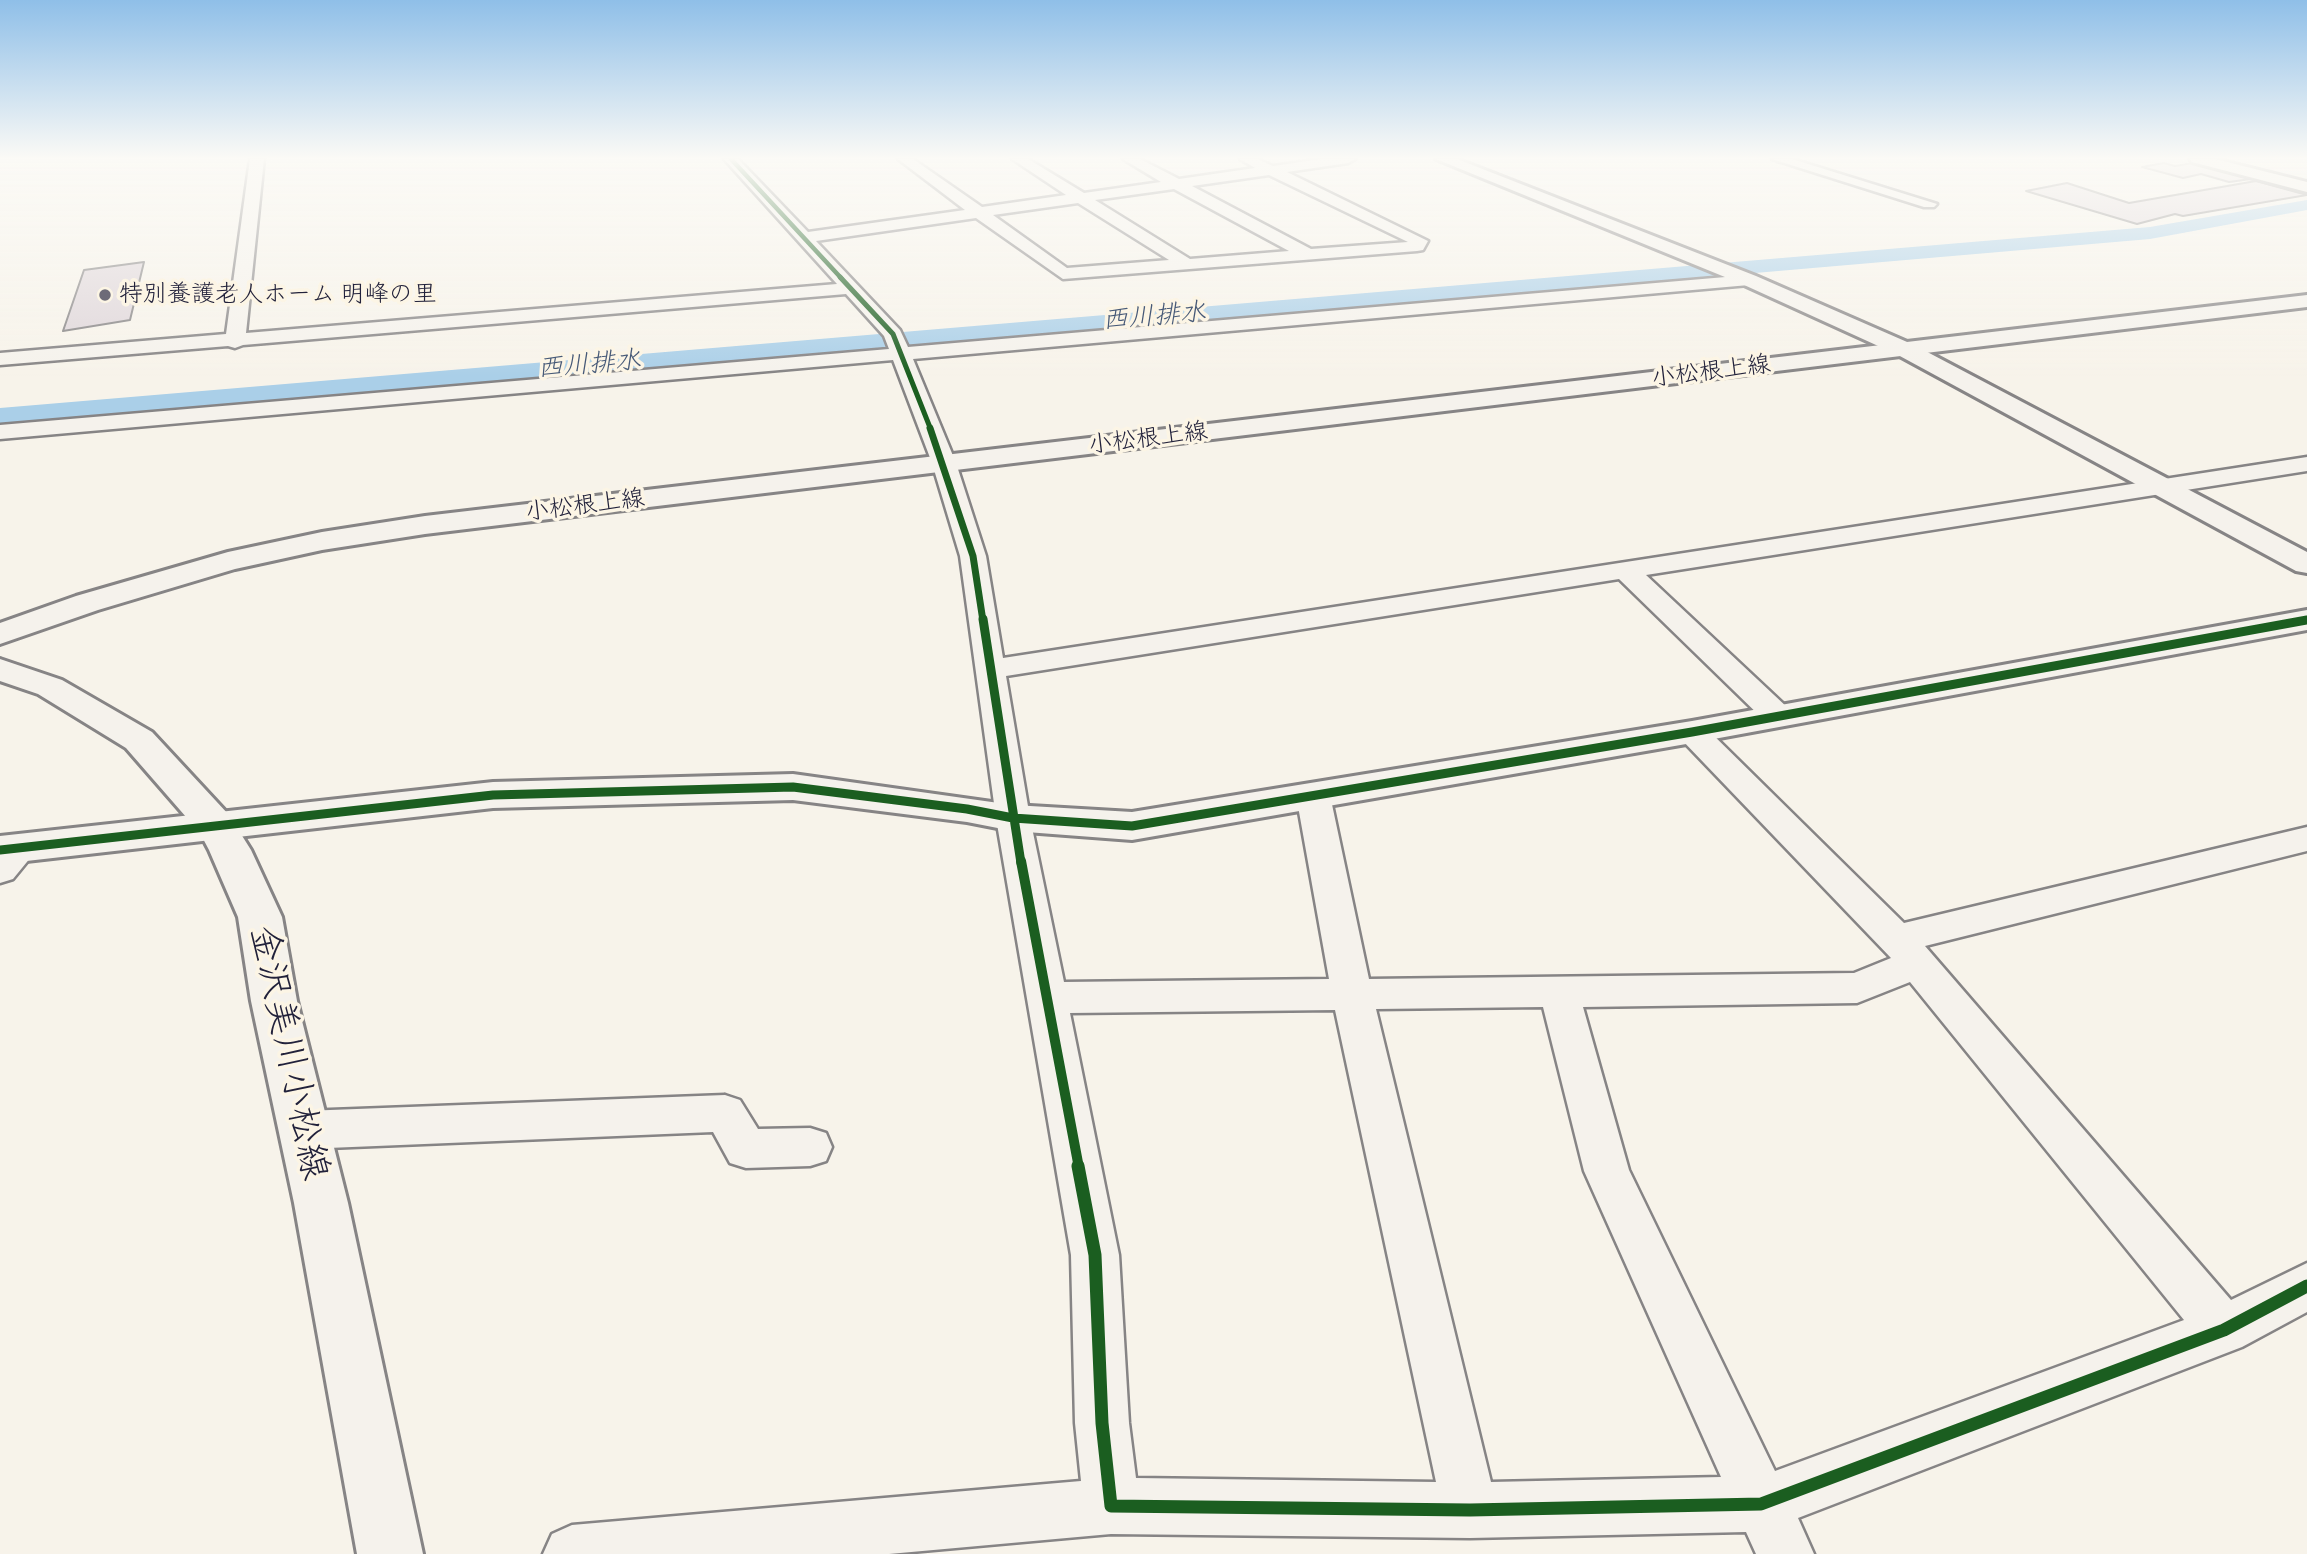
<!DOCTYPE html>
<html>
<head>
<meta charset="utf-8">
<style>
  body { margin:0 }
  canvas { display:block; background:#f7f3ea }
</style>
</head>
<body>
<canvas width="2307" height="1554"></canvas>
<script>
const g = document.querySelector('canvas').getContext('2d');
g.lineJoin = 'round';
const shape = rows => new Path2D(rows.map(r => 'M' + r).join(''));
function fill(path, color) { g.fillStyle = color; g.fill(path, 'evenodd'); }
function trace(path, color, width, dash) { g.strokeStyle = color; g.lineWidth = width; g.lineCap = dash ? 'butt' : 'round'; g.setLineDash(dash || []); g.stroke(path); }
function drawText(font, color, halo, rows, align = 'center') {
  g.font = font + ' Caveat,"Klee One",sans-serif'; g.lineWidth = 7; g.setLineDash([]); g.textBaseline = 'middle'; g.strokeStyle = halo; g.fillStyle = color; for (const [text, x, y, turn = 0] of rows) {
    g.save(); g.translate(x, y); g.rotate((+turn || 0) * Math.PI / 180); g.textAlign = isNaN(turn) ? turn : align; if (halo) g.strokeText(text, 0, 0); g.fillText(text, 0, 0); g.restore();
  }
}
fill(shape([
  [2307,200,2307,210,2150,239,0,424,0,408,2150,227,2307,200]
]), '#aacfe8');
const building = shape([
  [2164,163,2175,166,2193,163,2251,179,2229,182,2201,174,2183,178,2142,167,2164,163],
  [2256,181,2307,195,2183,216,2175,214,2137,224,2026,191,2067,183,2129,203,2256,181],
  [144,262,130,320,63,331,84,270,144,262]
]);
fill(building, '#dfd6da');
trace(building, '#868485', 2);
const minor = shape([
  [250,159,264,159,246,333,837,284,724,159,738,159,808,232,965,210,898,159,913,159,982,207,1066,195,1012,159,1028,159,1084,193,1161,182,1123,159,1140,159,1179,179,1255,168,1240,159,1257,159,1273,166,1322,159,1355,159,1348,163,1287,172,1428,241,1423,250,1417,251,1063,279,976,218,816,241,900,330,908,347,1749,275,1758,280,1749,285,913,359,956,463,986,556,1003,658,2307,457,2307,471,1646,575,1789,709,1794,716,1789,723,1778,726,1767,723,1619,579,1006,676,1030,818,1064,982,1329,979,1296,795,1301,787,1313,784,1325,787,1330,795,1369,979,1854,973,1891,958,1681,739,1676,732,1681,725,1692,722,1703,725,1904,923,2307,827,2307,851,1925,946,2231,1300,2307,1263,2307,1312,2242,1347,1798,1518,1814,1554,1756,1554,1746,1532,1470,1538,1111,1534,889,1554,543,1554,552,1534,572,1525,1081,1481,1075,1423,1071,1255,996,818,960,556,932,463,893,360,0,439,0,425,889,349,884,336,846,294,243,345,235,348,228,346,0,365,0,353,226,334,250,159],
  [1269,175,1408,242,1311,249,1192,186,1269,175],
  [1174,189,1289,251,1190,259,1095,200,1174,189],
  [1078,203,1169,260,1067,268,993,215,1078,203],
  [1910,982,2184,1320,1775,1471,1629,1170,1583,1007,1857,1003,1910,982],
  [1543,1007,1584,1171,1721,1477,1491,1482,1376,1009,1543,1007],
  [1335,1010,1436,1482,1136,1478,1129,1423,1119,1255,1070,1013,1335,1010],
  [1772,159,1792,159,1937,204,1934,207,1924,207,1772,159],
  [22,834,35,837,40,846,13,879,0,883,0,848,9,837,22,834],
  [725,1095,740,1100,758,1129,810,1128,826,1133,832,1147,826,1161,810,1166,746,1168,730,1163,713,1132,304,1149,288,1143,282,1130,288,1117,304,1111,725,1095]
]);
const tertiary = shape([
  [1436,159,1457,159,1756,276,1914,345,2307,552,2307,573,2296,571,1898,355,1742,284,1436,159],
  [2190,159,2215,159,2307,182,2307,192,2192,162,2190,159],
  [2307,610,2307,630,1692,743,1132,840,1013,831,967,822,793,800,493,808,0,864,0,836,493,782,793,774,1013,805,1132,812,1692,721,2307,610]
]);
const secondary = shape([
  [2307,295,2307,307,425,534,322,550,235,569,98,610,0,644,0,623,76,596,228,552,322,532,425,516,2307,295]
]);
const primary = shape([
  [0,659,62,680,152,732,229,815,251,850,282,917,297,1001,348,1203,423,1554,357,1554,294,1203,251,1001,238,917,209,850,200,833,126,748,38,694,0,681,0,659]
]);
trace(minor, '#868485', 5);
trace(tertiary, '#868485', 6);
trace(secondary, '#868485', 6);
trace(primary, '#868485', 6);
fill(minor, '#f5f2ec');
fill(tertiary, '#f5f2ec');
fill(secondary, '#f5f2ec');
fill(primary, '#f5f2ec');
trace(shape([
  [731,159,842,279]
]), '#1b5e20', 4.5);
trace(shape([
  [840,277,893,334,931,430]
]), '#1b5e20', 5);
trace(shape([
  [930,428,973,556,983,621],
  [2302,621,2307,620]
]), '#1b5e20', 7);
trace(shape([
  [983,619,1021,863],
  [0,850,493,795,793,787,967,809,1013,818,1132,826,1692,732,2307,620]
]), '#1b5e20', 9);
trace(shape([
  [1021,861,1079,1168]
]), '#1b5e20', 10);
trace(shape([
  [1078,1166,1095,1255,1102,1423,1111,1506,1470,1510,1761,1504,2224,1330,2307,1286]
]), '#1b5e20', 13);
const sky = g.createLinearGradient(0, 0, 0, 376);
sky.addColorStop(0, '#8fbfe8');
sky.addColorStop(0.42, '#fbfaf6');
sky.addColorStop(1, '#fbfaf600');
g.fillStyle = sky;
g.fillRect(0, 0, 2307, 376);
for (const [x, y, r, color] of [
  [105,295,7,"#6d6b78"]
]) { const dot = new Path2D(); dot.arc(x, y, r, 0, 2 * Math.PI); g.fillStyle = color; g.fill(dot); trace(dot, '#fcf5e5', 2.5); }
drawText('24px', '#22223b', '#fcf5e5', [
  ["特別養護老人ホーム 明峰の里",119,295]
], 'left');
drawText('24px', '#22223b', '#fcf5e5', [
  ["小松根上線",1711,372,-7],
  ["小松根上線",1148,439,-7],
  ["小松根上線",585,506,-7]
]);
drawText('italic 26px', '#465977', '#fcf5e5', [
  ["西川排水",1154,317,-5],
  ["西川排水",589,365,-5]
]);
drawText('37px', '#22223b', '#fcf5e5', [
  ["金沢美川小松線",288,1053,78]
]);
</script>
</body>
</html>
